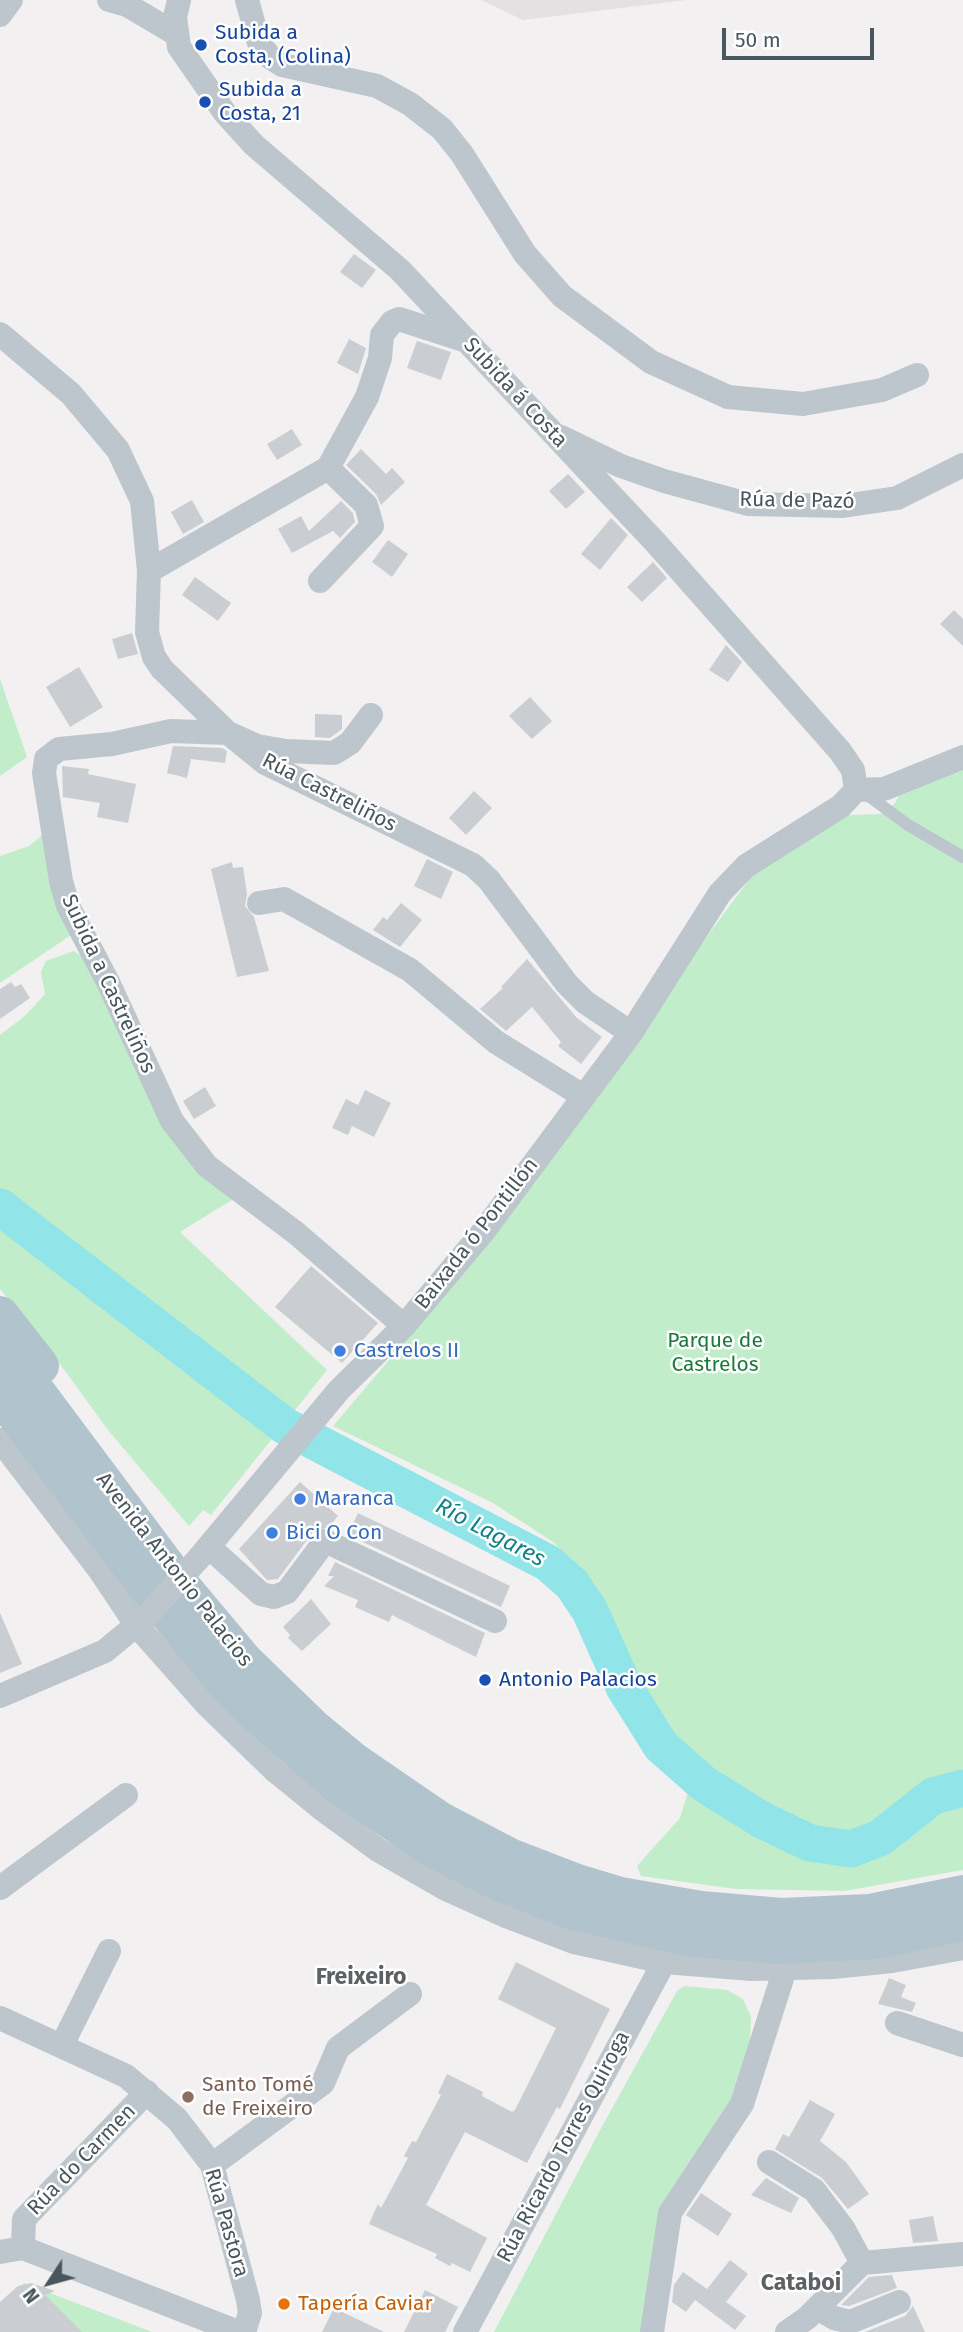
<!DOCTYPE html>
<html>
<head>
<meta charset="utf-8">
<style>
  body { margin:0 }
  #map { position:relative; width:963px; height:2332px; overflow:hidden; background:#f2f0f0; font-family:"Fira Sans",sans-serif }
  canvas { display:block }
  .north { position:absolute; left:14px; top:2248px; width:70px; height:70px; -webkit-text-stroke:5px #fff; paint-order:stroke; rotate:234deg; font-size:19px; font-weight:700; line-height:28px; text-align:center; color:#49565c }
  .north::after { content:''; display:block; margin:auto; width:24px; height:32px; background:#49565c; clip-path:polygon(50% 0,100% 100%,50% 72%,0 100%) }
  .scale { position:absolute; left:722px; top:28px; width:152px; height:32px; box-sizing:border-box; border:4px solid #49565c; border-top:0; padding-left:9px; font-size:21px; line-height:24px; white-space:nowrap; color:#49565c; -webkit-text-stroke:5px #fff; paint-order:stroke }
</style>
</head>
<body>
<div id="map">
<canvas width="963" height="2332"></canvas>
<div class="north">N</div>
<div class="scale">50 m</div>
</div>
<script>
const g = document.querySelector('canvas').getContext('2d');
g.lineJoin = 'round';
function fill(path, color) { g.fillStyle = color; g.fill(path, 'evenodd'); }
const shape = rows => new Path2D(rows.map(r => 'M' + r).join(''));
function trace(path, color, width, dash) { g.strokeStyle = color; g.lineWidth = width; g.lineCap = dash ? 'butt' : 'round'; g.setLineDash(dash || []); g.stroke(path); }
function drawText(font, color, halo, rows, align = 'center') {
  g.font = font + ' "Fira Sans",sans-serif'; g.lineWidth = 5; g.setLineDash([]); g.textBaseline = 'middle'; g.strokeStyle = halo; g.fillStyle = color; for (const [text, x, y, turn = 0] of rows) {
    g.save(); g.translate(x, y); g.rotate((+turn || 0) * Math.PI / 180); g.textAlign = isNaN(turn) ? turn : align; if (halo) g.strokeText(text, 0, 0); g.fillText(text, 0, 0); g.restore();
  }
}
fill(shape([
  [481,0,687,0,523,20]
]), '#e3e1e1');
fill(shape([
  [0,679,27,757,0,776],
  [963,765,963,1870,844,1891,736,1889,641,1876,637,1866,680,1818,697,1763,637,1686,595,1584,553,1542,493,1503,333,1426,419,1325,754,873,847,815,881,814,895,803,902,790],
  [47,831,71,935,0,983,0,856,29,846],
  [73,951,88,959,140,1072,235,1198,180,1232,327,1370,211,1515,203,1510,189,1526,108,1430,36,1331,0,1289,0,1035,26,1015,45,994,41,972,46,961],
  [684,1986,727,1990,743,1999,751,2017,750,2042,742,2082,668,2207,645,2332,494,2332,599,2132,677,1991],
  [24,2283,152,2332,0,2332,0,2305]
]), '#c1edcb');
trace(shape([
  [0,1207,285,1426,548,1563,572,1584,590,1611,624,1687,661,1746,704,1784,762,1820,810,1843,851,1849,880,1838,933,1796,963,1788]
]), '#91e4e7', 37);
fill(shape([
  [354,254,376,270,362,288,340,272],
  [349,339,366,348,358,374,337,363],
  [417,341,451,352,441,380,407,368],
  [292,429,302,445,277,460,267,444],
  [361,449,386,474,392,468,405,482,381,505,376,494,346,465],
  [568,474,585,492,566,509,549,491],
  [192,500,204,522,183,534,171,512],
  [341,501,353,513,355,522,340,538,333,531,292,553,278,529,301,516,309,531],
  [611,518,628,535,600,570,581,554],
  [388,540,408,554,392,577,372,562],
  [653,562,667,578,642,602,627,587],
  [195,577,231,603,218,621,182,595],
  [954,610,963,619,963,646,940,624],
  [132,633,138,654,118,659,112,639],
  [726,645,742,662,728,682,709,670],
  [79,667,103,707,70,727,46,687],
  [530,697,552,721,532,739,509,716],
  [315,714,342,715,342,729,330,738,315,737],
  [173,746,222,748,227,751,225,763,191,759,187,778,167,773],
  [62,766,89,769,88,774,136,784,128,823,97,817,100,803,63,797],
  [474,791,492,808,466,835,449,818],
  [427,859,453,872,441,899,414,886],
  [232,862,233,868,243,867,247,894,245,906,254,917,269,971,237,977,211,869],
  [401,903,422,920,400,947,373,930,383,917,387,920],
  [527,959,577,1018,602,1037,581,1064,558,1046,561,1042,532,1007,506,1031,480,1009,503,988,501,987],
  [11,982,15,987,21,984,30,998,0,1019,0,989],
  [205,1087,216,1106,194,1119,183,1101],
  [365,1090,391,1103,374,1137,352,1126,348,1135,332,1128,346,1099,358,1105],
  [311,1266,378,1323,342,1363,275,1307],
  [300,1482,338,1516,329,1527,313,1532,278,1579,267,1580,239,1549],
  [358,1513,510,1586,501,1607,348,1535],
  [335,1562,485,1633,476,1657,392,1615,389,1622,355,1607,358,1600,324,1586,334,1576,328,1576],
  [311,1599,331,1624,302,1651,288,1638,290,1635,283,1627],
  [0,1613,22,1664,0,1673],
  [516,1962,610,2009,560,2109,557,2107,527,2163,465,2132,426,2205,487,2238,470,2272,452,2263,450,2266,435,2258,437,2254,369,2224,378,2204,381,2208,408,2158,404,2156,412,2141,416,2142,441,2095,438,2093,447,2074,483,2092,482,2096,512,2112,515,2110,556,2028,498,1999],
  [889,1978,906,1985,901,1997,916,2003,912,2012,878,2004],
  [810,2100,835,2114,820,2141,846,2162,869,2194,848,2209,822,2178,775,2149,783,2134,789,2137],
  [766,2178,799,2198,791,2213,751,2195],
  [701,2193,732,2214,718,2236,686,2215],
  [933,2216,938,2241,913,2243,909,2220],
  [730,2260,748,2274,726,2302,746,2316,735,2330,695,2300,686,2312,672,2302,674,2285,683,2272,707,2289],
  [892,2275,897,2288,849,2306,841,2305,869,2277],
  [31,2283,55,2291,45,2295,82,2332,0,2332,0,2302,18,2286],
  [425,2290,458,2307,445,2332,404,2332],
  [913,2306,925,2332,865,2332,905,2316],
  [334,2308,384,2332,322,2332]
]), '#caced2');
trace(shape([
  [866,794,908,825,963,857]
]), '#bcc6cc', 12);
trace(shape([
  [109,0,127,5,176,34],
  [179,0,175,17,179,47,225,113,254,145,400,270,656,543,840,751,853,770,856,790],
  [247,0,259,43,271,58,282,65,377,86,410,104,442,129,462,154,525,254,562,296,651,362,728,397,803,404,882,390,917,375],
  [0,15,11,0],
  [0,334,71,394,118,450,142,501,149,571,147,632,154,657,162,669,228,733,265,763,473,865,489,880,567,984,585,1002,631,1033],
  [561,437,621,466,664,481,748,504,843,506,897,498,963,465],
  [149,571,328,468,367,397,380,358,382,335,392,322,399,319,467,341],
  [320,581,372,526,366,505,328,468],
  [371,715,350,743,334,753,286,751,257,746,228,733,171,731,112,744,59,749,46,759,44,773,61,881,68,906,108,982,172,1121,207,1166,296,1233,404,1326],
  [856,790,884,789,963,757],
  [259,903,284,899,410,970,496,1042,583,1096],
  [0,1440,101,1572,137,1626,208,1706,274,1770,322,1809,378,1850,446,1889,506,1916,574,1942,664,1962,752,1969,833,1967,892,1961,963,1948],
  [209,1547,261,1594,274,1597,287,1592,325,1541,495,1621],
  [199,1558,339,1390,404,1326,483,1232,631,1033,720,893,746,866,841,806,856,790],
  [0,1696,105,1651,147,1616],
  [0,1888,126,1795],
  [0,2018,126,2076,177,2119,212,2165,248,2300,250,2313,244,2332],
  [897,2023,963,2045],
  [62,2045,109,1951],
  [769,2162,814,2190,843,2228,862,2263],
  [212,2165,323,2083,338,2048,410,1994],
  [23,2248,24,2219,147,2092],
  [0,2252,23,2248,238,2332],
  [817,2308,834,2318,850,2322,899,2302],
  [465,2332,664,1962],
  [652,2332,670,2213,742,2104,785,1969],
  [787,2332,807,2318,862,2263,963,2254]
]), '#bcc6cc', 24);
trace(shape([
  [0,1315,40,1366],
  [0,1351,34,1389,182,1587,245,1662,313,1728,353,1761,439,1820,512,1858,577,1883,620,1896,701,1910,781,1917,869,1913,963,1894],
  [0,1394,161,1605,223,1680,257,1714,337,1784,430,1847,499,1882,569,1910,691,1938,780,1945,877,1940,963,1922]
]), '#b1c4cd', 38);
trace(shape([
  [147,1616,199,1558]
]), '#bcc6cc', 24);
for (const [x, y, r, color] of [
  [201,45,7,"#1a4fb4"],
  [205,102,7,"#1a4fb4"],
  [340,1351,7,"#3f7fe0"],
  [300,1499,7,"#3f7fe0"],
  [272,1533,7,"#3f7fe0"],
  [485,1680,7,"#1a4fb4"],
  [188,2097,7,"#8d6e63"],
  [284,2304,7,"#e8710a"]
]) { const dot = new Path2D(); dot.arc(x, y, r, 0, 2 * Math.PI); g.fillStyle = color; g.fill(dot); trace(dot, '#fff', 2.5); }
drawText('21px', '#164399', '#fff', [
  ["Subida a",215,33],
  ["Costa, (Colina)",215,57],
  ["Subida a",219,90],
  ["Costa, 21",219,114],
  ["Antonio Palacios",499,1680]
], 'left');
drawText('21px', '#49565c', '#fff', [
  ["Subida á Costa",515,393,47],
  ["Rúa de Pazó",797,501,1],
  ["Rúa Castreliños",329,793,27],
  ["Subida a Castreliños",108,984,65],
  ["Baixada ó Pontillón",477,1234,-52],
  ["Avenida Antonio Palacios",174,1570,52],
  ["Rúa Ricardo Torres Quiroga",564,2147,-62],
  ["Rúa do Carmen",82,2160,-46],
  ["Rúa Pastora",226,2223,74]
]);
drawText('21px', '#1d7a3c', '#fff', [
  ["Parque de",715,1341],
  ["Castrelos",715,1365]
]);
drawText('21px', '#366cbe', '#fff', [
  ["Castrelos II",354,1351],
  ["Maranca",314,1499],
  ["Bici O Con",286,1533]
], 'left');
drawText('21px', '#785e54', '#fff', [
  ["Santo Tomé",202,2085],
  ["de Freixeiro",202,2109]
], 'left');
drawText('21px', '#c56008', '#fff', [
  ["Tapería Caviar",298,2304]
], 'left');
drawText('italic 23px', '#138186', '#fff', [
  ["Río Lagares",490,1533,28]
]);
drawText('bold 23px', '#5d6164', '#fff', [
  ["Freixeiro",361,1978],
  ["Cataboi",801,2284]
]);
</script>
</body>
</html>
